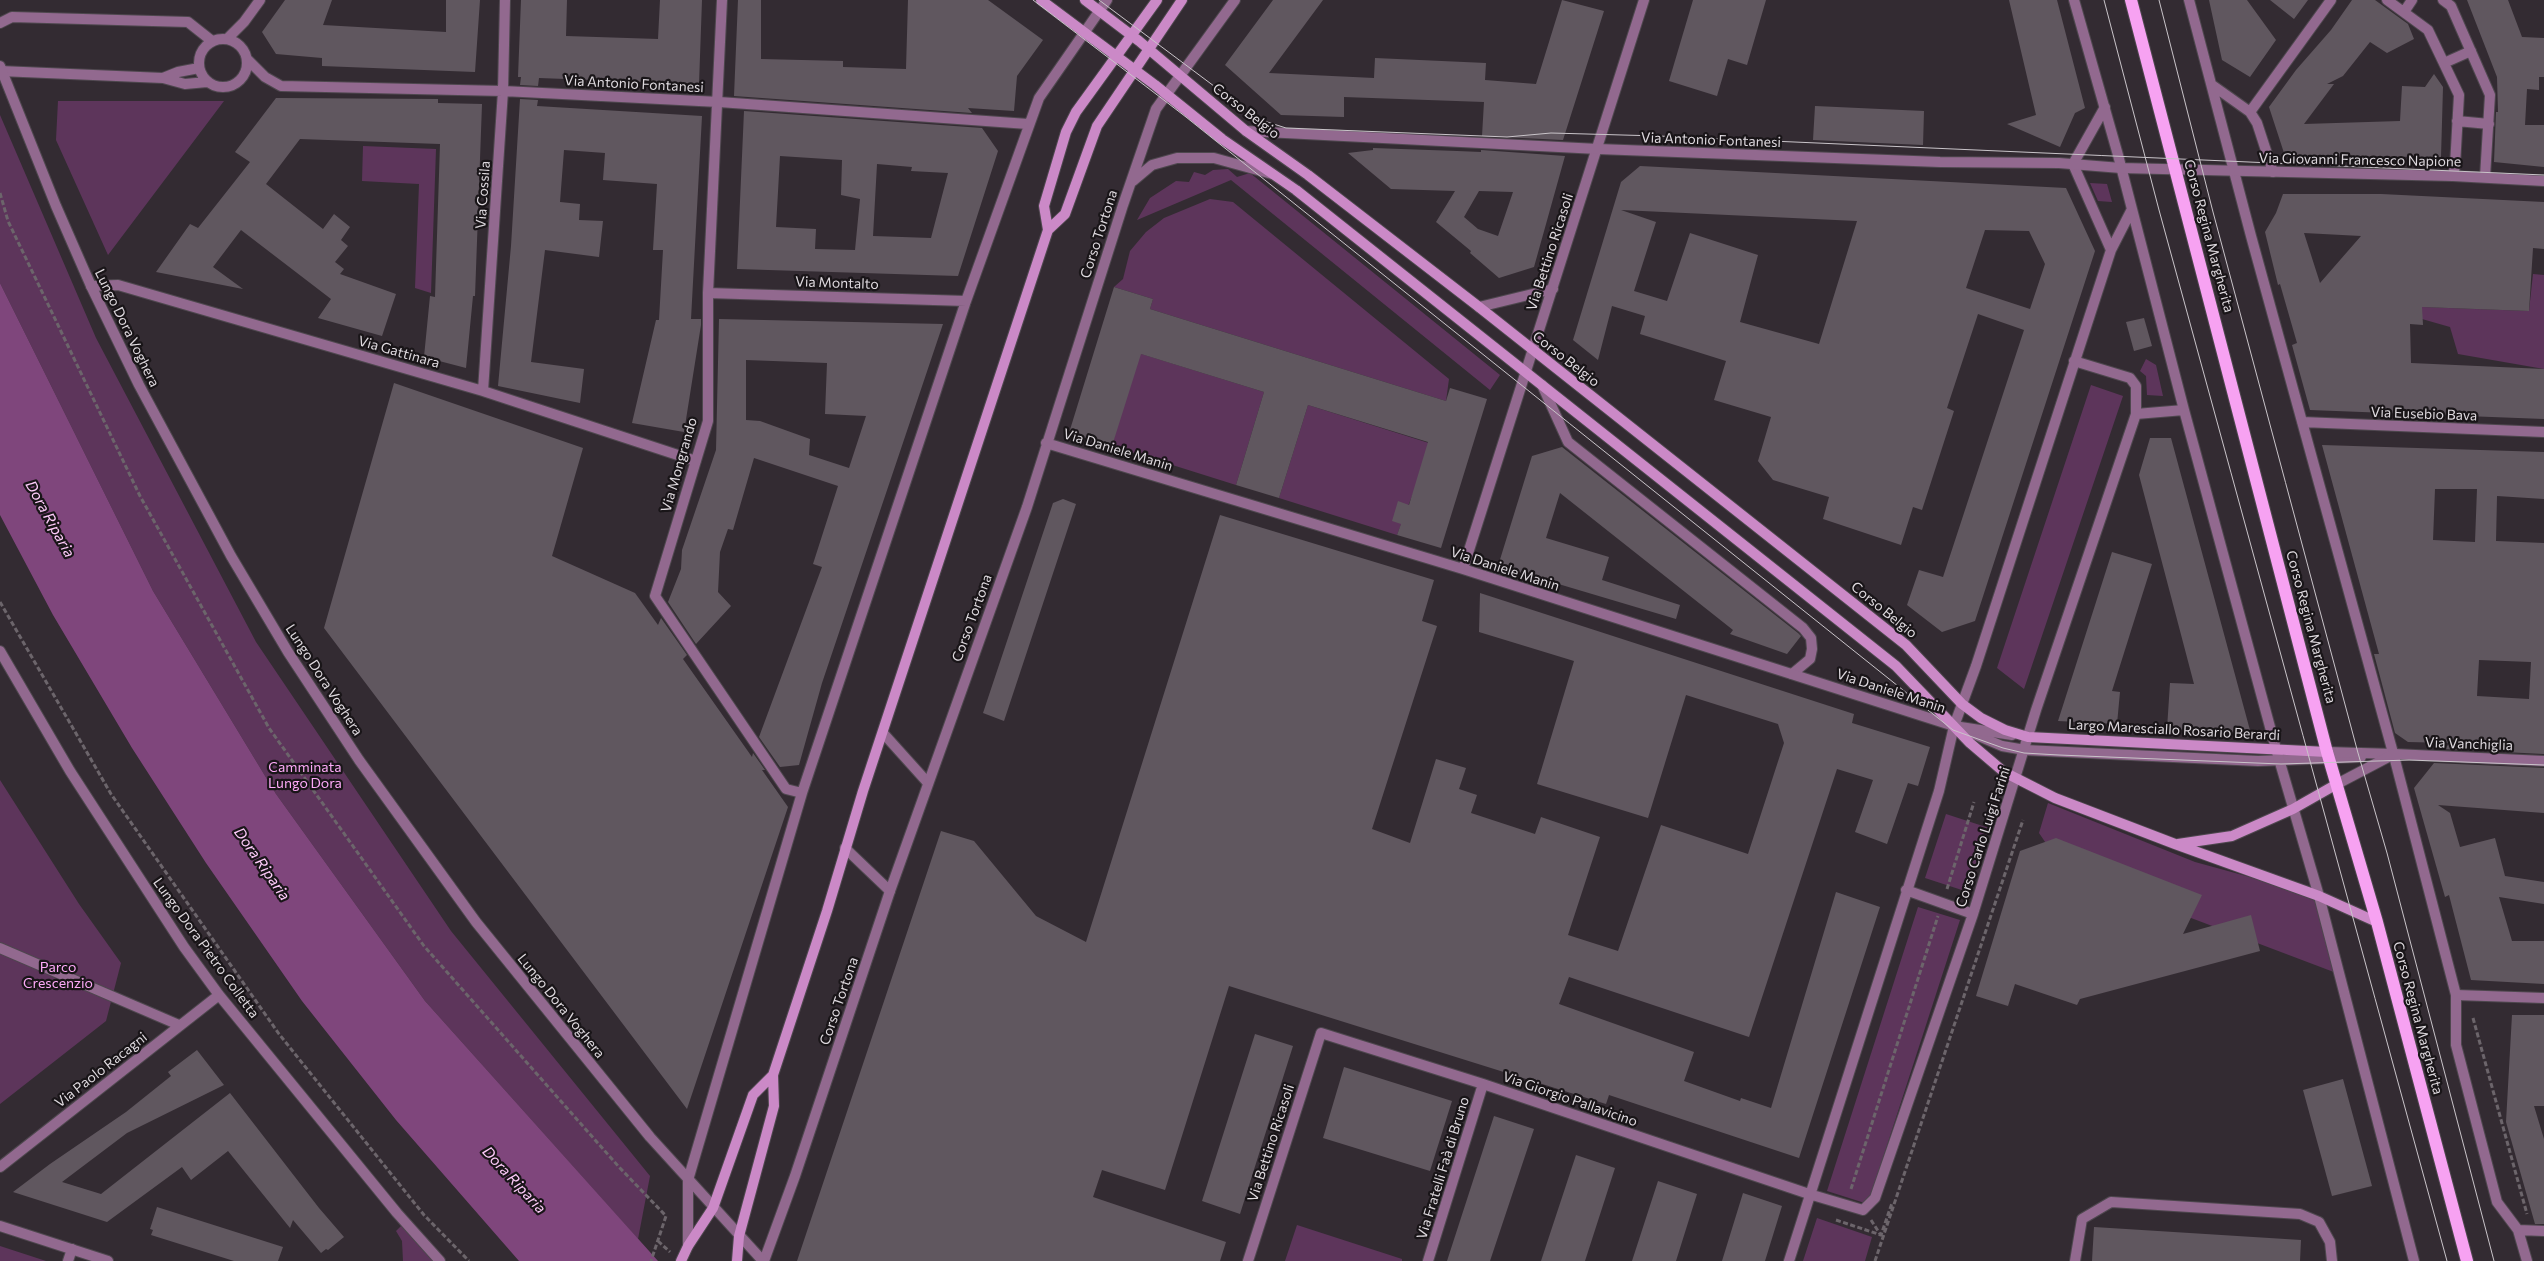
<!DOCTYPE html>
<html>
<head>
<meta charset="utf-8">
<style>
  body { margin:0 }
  canvas { display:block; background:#332b32 }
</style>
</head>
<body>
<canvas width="2544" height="1261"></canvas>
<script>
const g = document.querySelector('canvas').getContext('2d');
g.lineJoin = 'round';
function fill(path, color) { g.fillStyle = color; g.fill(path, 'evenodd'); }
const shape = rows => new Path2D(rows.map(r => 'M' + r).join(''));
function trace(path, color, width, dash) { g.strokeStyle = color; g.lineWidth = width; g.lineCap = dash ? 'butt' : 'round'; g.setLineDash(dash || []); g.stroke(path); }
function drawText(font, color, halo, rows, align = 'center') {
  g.font = font + ' Commissioner,sans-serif'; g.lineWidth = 4.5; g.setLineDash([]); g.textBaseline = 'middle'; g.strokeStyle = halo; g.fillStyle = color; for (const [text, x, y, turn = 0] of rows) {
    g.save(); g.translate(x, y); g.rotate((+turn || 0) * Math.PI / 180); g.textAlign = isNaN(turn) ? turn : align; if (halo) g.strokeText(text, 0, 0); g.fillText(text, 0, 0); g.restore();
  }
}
fill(shape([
  [58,101,224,101,108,255,56,140],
  [0,115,96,338,256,642,451,931,650,1176,638,1239,425,1001,276,794,153,591,0,283],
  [363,146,436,149,431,293,415,288,419,184,362,181],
  [1228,169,1237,177,1250,173,1500,375,1490,390,1231,180,1137,220,1150,198,1176,181,1189,182,1194,172,1205,175,1213,170],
  [2090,183,2107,184,2112,202,2098,201],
  [1210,199,1233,202,1449,379,1446,401,1150,309,1153,299,1114,287,1123,279,1130,251,1146,232,1164,218],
  [2533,274,2544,275,2544,369,2458,354,2450,327,2422,319,2422,307,2529,311],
  [1135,352,1264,392,1236,485,1112,446],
  [2146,359,2156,365,2163,396,2147,395,2146,376,2140,371],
  [2091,385,2123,396,2024,689,1997,668],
  [1308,405,1432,444,1397,535,1279,498],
  [0,780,79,904,121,963,106,1021,0,1104],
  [2048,803,2195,862,2319,896,2339,974,2170,910,2054,855,2039,833],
  [1946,814,1989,828,1968,892,1925,878],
  [1918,907,1960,920,1868,1204,1827,1191],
  [1817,1218,1872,1237,1865,1261,1803,1261],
  [405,1222,441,1261,403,1261,402,1241,396,1231],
  [1297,1225,1402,1259,1402,1261,1285,1261],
  [0,1246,46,1261,0,1261]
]), '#5d355b');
fill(shape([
  [0,283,153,591,276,794,425,1001,658,1261,519,1261,396,1120,302,1001,206,863,132,748,53,615,0,515]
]), '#7f467c');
fill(shape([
  [285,0,332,0,323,25,446,32,446,0,480,0,475,72,322,66,322,58,276,54,262,32],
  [521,0,567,0,566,36,658,39,660,0,702,0,699,84,539,78,538,86,520,85,521,77,518,77],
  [738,0,761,0,761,59,843,61,843,67,906,69,908,0,988,0,1043,40,1017,76,1014,111,968,108,972,113,734,96],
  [1273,0,1323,0,1269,73,1374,78,1375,58,1486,63,1485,80,1536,84,1562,0,1604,11,1563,140,1482,136,1484,102,1344,97,1344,117,1281,115,1225,65],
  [1693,0,1766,0,1747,65,1728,59,1717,96,1669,81],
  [2009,0,2057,0,2085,108,2075,113,2060,147,2007,124,2036,115],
  [2209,0,2247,0,2276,40,2250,77,2222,60],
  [2270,0,2308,0,2294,19],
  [2352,0,2375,0,2408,24,2414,39,2387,53,2370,42,2343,76,2327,84,2334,84,2304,124,2400,121,2402,86,2425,87,2434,74,2443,87,2441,157,2285,156,2269,107,2296,70,2331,30],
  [2467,0,2508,0,2522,37,2544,38,2544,77,2539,77,2539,90,2527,89,2525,125,2544,125,2544,167,2494,162,2496,112,2498,112,2497,77],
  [276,98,438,99,438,103,482,104,475,296,473,296,466,368,424,357,430,296,435,297,440,144,300,139,266,184,323,229,334,214,350,227,341,240,348,246,335,262,344,269,340,274,396,294,382,336,318,318,331,299,241,230,213,267,243,289,156,272,190,224,198,228,250,162,235,152],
  [520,99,538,100,537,106,702,116,691,319,701,319,701,325,684,432,632,423,656,320,659,320,663,250,653,250,657,184,603,180,605,153,564,150,560,202,580,204,579,220,603,221,599,257,545,250,531,362,584,369,580,403,498,386,511,246],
  [1815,106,1924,111,1923,145,1813,140],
  [744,111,982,128,998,151,958,276,737,269],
  [780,156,842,160,841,195,860,199,855,250,815,249,816,229,776,227],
  [877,164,912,167,911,171,948,173,931,238,873,236],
  [1373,148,1457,151,1481,152,1481,150,1565,156,1534,267,1499,278,1470,253,1471,251,1436,222,1455,191,1391,189,1348,153,1373,150],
  [1479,191,1513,192,1498,236,1478,229,1464,217],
  [1640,166,2066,188,2095,251,1975,621,1942,632,1907,605,1919,570,1943,577,2024,330,1978,314,1947,408,1954,411,1922,510,1913,507,1901,545,1823,519,1829,497,1773,480,1758,461,1771,417,1714,400,1726,361,1640,334,1645,316,1612,306,1598,360,1573,340,1621,182],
  [1621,210,1857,221,1819,344,1740,322,1758,255,1690,233,1667,301,1634,291,1656,222],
  [1985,230,2029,231,2045,264,2030,309,1966,288],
  [2283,194,2381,194,2544,202,2544,249,2533,248,2529,311,2422,307,2423,325,2410,324,2411,363,2544,369,2544,419,2310,410,2292,345,2297,343,2280,284,2278,285,2265,232,2276,213],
  [2304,233,2361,236,2320,283],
  [1114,287,1153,299,1150,309,1446,401,1450,388,1487,399,1441,548,1397,535,1401,524,1392,521,1398,501,1409,505,1428,442,1308,405,1279,498,1236,485,1264,392,1141,354,1112,446,1069,433],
  [2144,318,2152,346,2134,351,2126,322],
  [719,319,943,324,822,683,799,765,780,767,759,737,822,567,813,564,838,486,754,458,733,530,728,529,720,552,718,592,731,606,696,644,668,602,681,569,682,550,716,450],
  [746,360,827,363,825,414,866,416,849,468,809,455,810,439,760,421,746,420],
  [394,383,583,448,552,556,635,593,658,625,661,618,687,655,683,659,752,757,753,753,765,770,762,770,788,807,687,1109,324,628],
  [2150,438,2171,438,2251,734,2167,729,2170,683,2194,684,2139,475],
  [2322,445,2544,452,2544,499,2497,496,2496,541,2544,543,2544,754,2444,749,2450,743,2408,742,2395,733,2374,654,2379,654],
  [2435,489,2477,489,2475,542,2433,540],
  [2479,660,2531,662,2529,699,2477,696],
  [1562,447,1798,633,1801,636,1787,654,1730,634,1733,630,1560,493,1546,538,1609,557,1602,580,1680,605,1676,619,1498,566,1532,456],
  [1063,499,1076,504,1004,721,983,713,1053,503],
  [1220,515,1434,580,1422,621,1437,626,1372,829,1410,843,1436,759,1466,768,1459,789,1477,795,1471,813,1535,834,1541,817,1600,837,1568,935,1618,951,1661,825,1748,854,1784,743,1778,724,1686,695,1648,818,1537,784,1574,661,1479,632,1480,593,1854,714,1852,723,1930,747,1918,786,1908,783,1887,844,1855,832,1873,780,1837,769,1749,1037,1569,977,1559,1004,1694,1052,1684,1081,1740,1101,1741,1098,1771,1108,1836,892,1880,907,1799,1158,1609,1095,1606,1104,1229,986,1165,1190,1102,1170,1093,1197,1226,1242,1220,1261,797,1261,941,831,974,841,1036,916,1086,942],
  [2112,552,2152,564,2112,691,2120,692,2117,724,2058,721],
  [2434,763,2544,768,2544,813,2438,805,2450,813,2460,847,2495,838,2505,876,2544,882,2544,904,2499,897,2512,941,2544,941,2544,984,2471,980,2449,895,2445,897,2414,788],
  [2056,838,2202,895,2183,934,2251,915,2260,951,2080,999,2077,1005,2015,984,2008,1006,1976,996,2020,851],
  [2512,1015,2544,1015,2544,1106,2534,1106,2544,1139,2544,1224,2535,1224,2506,1122],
  [1255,1034,1293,1046,1240,1214,1202,1201],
  [197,1050,224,1085,127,1133,62,1182,101,1194,230,1093,319,1208,344,1237,328,1250,326,1249,321,1253,293,1220,290,1228,228,1151,191,1180,182,1167,107,1222,13,1192,50,1164,126,1112,171,1076,168,1072],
  [1344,1067,1452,1101,1430,1171,1323,1138],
  [2343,1079,2372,1186,2332,1196,2303,1090],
  [1494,1116,1534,1129,1490,1261,1447,1261],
  [1576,1155,1615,1168,1585,1261,1541,1261],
  [1658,1181,1697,1194,1676,1261,1632,1261],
  [1743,1193,1782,1206,1765,1261,1722,1261],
  [157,1207,283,1247,278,1261,234,1261,151,1235,153,1230,150,1229],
  [2094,1227,2301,1240,2300,1261,2092,1261]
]), '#60575f');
const service = shape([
  [1542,385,1568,442,1803,628,1811,638,1812,649,1810,659,1792,674],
  [1962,729,2002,746,2025,750,2258,761,2361,757],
  [883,733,928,783],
  [845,848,890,891],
  [2075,1261,2082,1219,2111,1202,2300,1214,2319,1222,2330,1242,2332,1261]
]);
const pedestrian = shape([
  [2456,995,2544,998],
  [68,1261,72,1249]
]);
const minor = shape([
  [722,0,708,293,708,421,655,596,786,789,802,793],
  [2074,0,2118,155,2184,410,2276,749,2319,896,2414,1261],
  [2189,0,2251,236,2395,760,2456,995,2456,1045,2497,1202,2518,1230,2527,1261],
  [2387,0,2428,30,2459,95,2455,166,2453,176],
  [2443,0,2451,6,2490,95,2485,177],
  [2404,12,2412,0],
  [0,23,12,17,188,22,212,41],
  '199 63a24 24 0 1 1 48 0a24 24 0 1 1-48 0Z',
  [227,39,244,22,260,0],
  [248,60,265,77,281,86,503,91,719,102,1028,124],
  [2444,63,2471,51],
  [0,71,163,78,185,84,207,82],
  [163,78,178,72,199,68],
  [2212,85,2250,112,2257,123,2273,172],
  [2105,107,2073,164,2111,250],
  [2250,112,2331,0],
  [2457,121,2489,124],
  [1133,181,1152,165,1177,158,1214,158,1272,174],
  [91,286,118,285,483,391,696,461],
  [708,293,966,301],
  [1479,307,1553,289],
  [483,391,503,91,505,0],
  [2136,414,2184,410],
  [2302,422,2544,432],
  [1046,443,1463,569,1954,726,2012,735],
  [1463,569,1644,0],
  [0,651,70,771,184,947,219,995,397,1213,440,1261],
  [2327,752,2394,754],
  [1906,890,1973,914],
  [0,948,179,1025],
  [0,1167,219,995],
  [0,1226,108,1261],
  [2518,1230,2544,1231],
  [688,1246,688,1180,802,793,966,301,1039,98,1107,0],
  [764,1261,795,1176,890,891,1027,507,1123,205,1156,109,1235,0],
  [1248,1261,1321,1033,1483,1084,1809,1194,1863,1210,1875,1198,1973,914,2036,710,2136,414,2136,386,2130,378,2074,361],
  [1428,1261,1483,1084],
  [1789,1261,1939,791,1954,726,1976,666,2111,250,2132,209]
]);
const tertiary = shape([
  [0,66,56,206,91,286,139,385,231,556,288,652,359,760,476,922,650,1137,763,1261],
  [1246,131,1598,149,1940,162,2059,163,2121,168,2453,176,2544,181],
  [2337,784,2394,754,2544,761]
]);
const secondary = shape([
  [1041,0,1155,85,1222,139,1296,190,1896,666,1970,743,2004,772,2055,798,2175,844,2319,896,2377,922],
  [1085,0,1139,41,1246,131,1308,175,1479,307,1906,645,1962,704,1981,718,2005,730,2028,737,2327,752],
  [1048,230,1065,214,1097,126,1182,0],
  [2178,844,2232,836,2293,809,2337,784],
  [681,1261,688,1246,713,1208,753,1095,773,1075],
  [737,1261,739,1236,774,1106,773,1075,827,911,863,791,1048,230,1044,206,1066,132,1076,112,1157,0]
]);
const primary = shape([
  [2131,0,2327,752,2377,922,2467,1261]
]);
trace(service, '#4e474e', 12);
trace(pedestrian, '#4e474e', 12);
trace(minor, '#4e474e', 12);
trace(tertiary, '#4e474e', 12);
trace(secondary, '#4e474e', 12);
trace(primary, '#4e474e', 14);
trace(shape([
  [0,193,8,221,140,496,269,728,424,946,619,1167,666,1216,651,1261],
  [0,602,111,794,279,1034,424,1215,469,1261],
  [1947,889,1974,802],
  [2473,1018,2527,1214],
  [1851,1189,1938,916],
  [1836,1220,1881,1235,1892,1203],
  [1871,1220,1880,1234],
  [658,1241,670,1252],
  [1875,1261,2023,820]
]), '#6c656b', 3, [5, 2.5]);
trace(service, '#92698f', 10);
trace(pedestrian, '#92698f', 10);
trace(minor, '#92698f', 10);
trace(tertiary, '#92698f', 10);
trace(secondary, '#cb89c7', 10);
trace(primary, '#f7a2f2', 12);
trace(shape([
  [1033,0,1186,117,1953,730,2003,748,2024,753,2059,755,2281,764,2409,760,2544,765],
  [1099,0,1258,119,1286,128,1507,137,1551,133,1658,136,2544,175],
  [2104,0,2159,210,2447,1261],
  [2159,0,2213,212,2358,753,2387,853,2494,1261]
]), '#c9c4c9', 1);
drawText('14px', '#ded9de', '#191518', [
  ["Via Antonio Fontanesi",634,84,3],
  ["Corso Belgio",1246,111,38],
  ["Via Antonio Fontanesi",1711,140,2],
  ["Via Giovanni Francesco Napione",2360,160,1],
  ["Via Cossila",483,195,-86],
  ["Corso Tortona",1099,234,-72],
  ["Corso Regina Margherita",2209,236,75],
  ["Via Bettino Ricasoli",1550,252,-72],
  ["Via Montalto",837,283,2],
  ["Lungo Dora Voghera",127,328,64],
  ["Via Gattinara",399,352,16],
  ["Corso Belgio",1566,359,38],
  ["Via Eusebio Bava",2424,414,2],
  ["Via Daniele Manin",1118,450,17],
  ["Via Mongrando",679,465,-74],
  ["Via Daniele Manin",1505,569,18],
  ["Corso Belgio",1884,610,39],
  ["Corso Tortona",972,618,-70],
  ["Corso Regina Margherita",2311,627,75],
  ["Lungo Dora Voghera",324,680,57],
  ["Via Daniele Manin",1891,691,18],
  ["Largo Maresciallo Rosario Berardi",2174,730,3],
  ["Via Vanchiglia",2469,744,2],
  ["Corso Carlo Luigi Farini",1983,837,-72],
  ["Lungo Dora Pietro Colletta",206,948,54],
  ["Corso Tortona",839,1001,-71],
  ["Lungo Dora Voghera",561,1006,51],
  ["Corso Regina Margherita",2418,1018,75],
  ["Via Paolo Racagni",101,1070,-38],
  ["Via Giorgio Pallavicino",1570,1099,19],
  ["Via Bettino Ricasoli",1271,1143,-72],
  ["Via Fratelli Faà di Bruno",1443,1168,-73]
]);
drawText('14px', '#fdaaf8', '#191518', [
  ["Camminata",305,767],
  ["Lungo Dora",305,783],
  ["Parco",58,967],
  ["Crescenzio",58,983]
]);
drawText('italic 15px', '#ffccfb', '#191518', [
  ["Dora Riparia",50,519,61],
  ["Dora Riparia",262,864,55],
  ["Dora Riparia",514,1180,47]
]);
</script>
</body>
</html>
